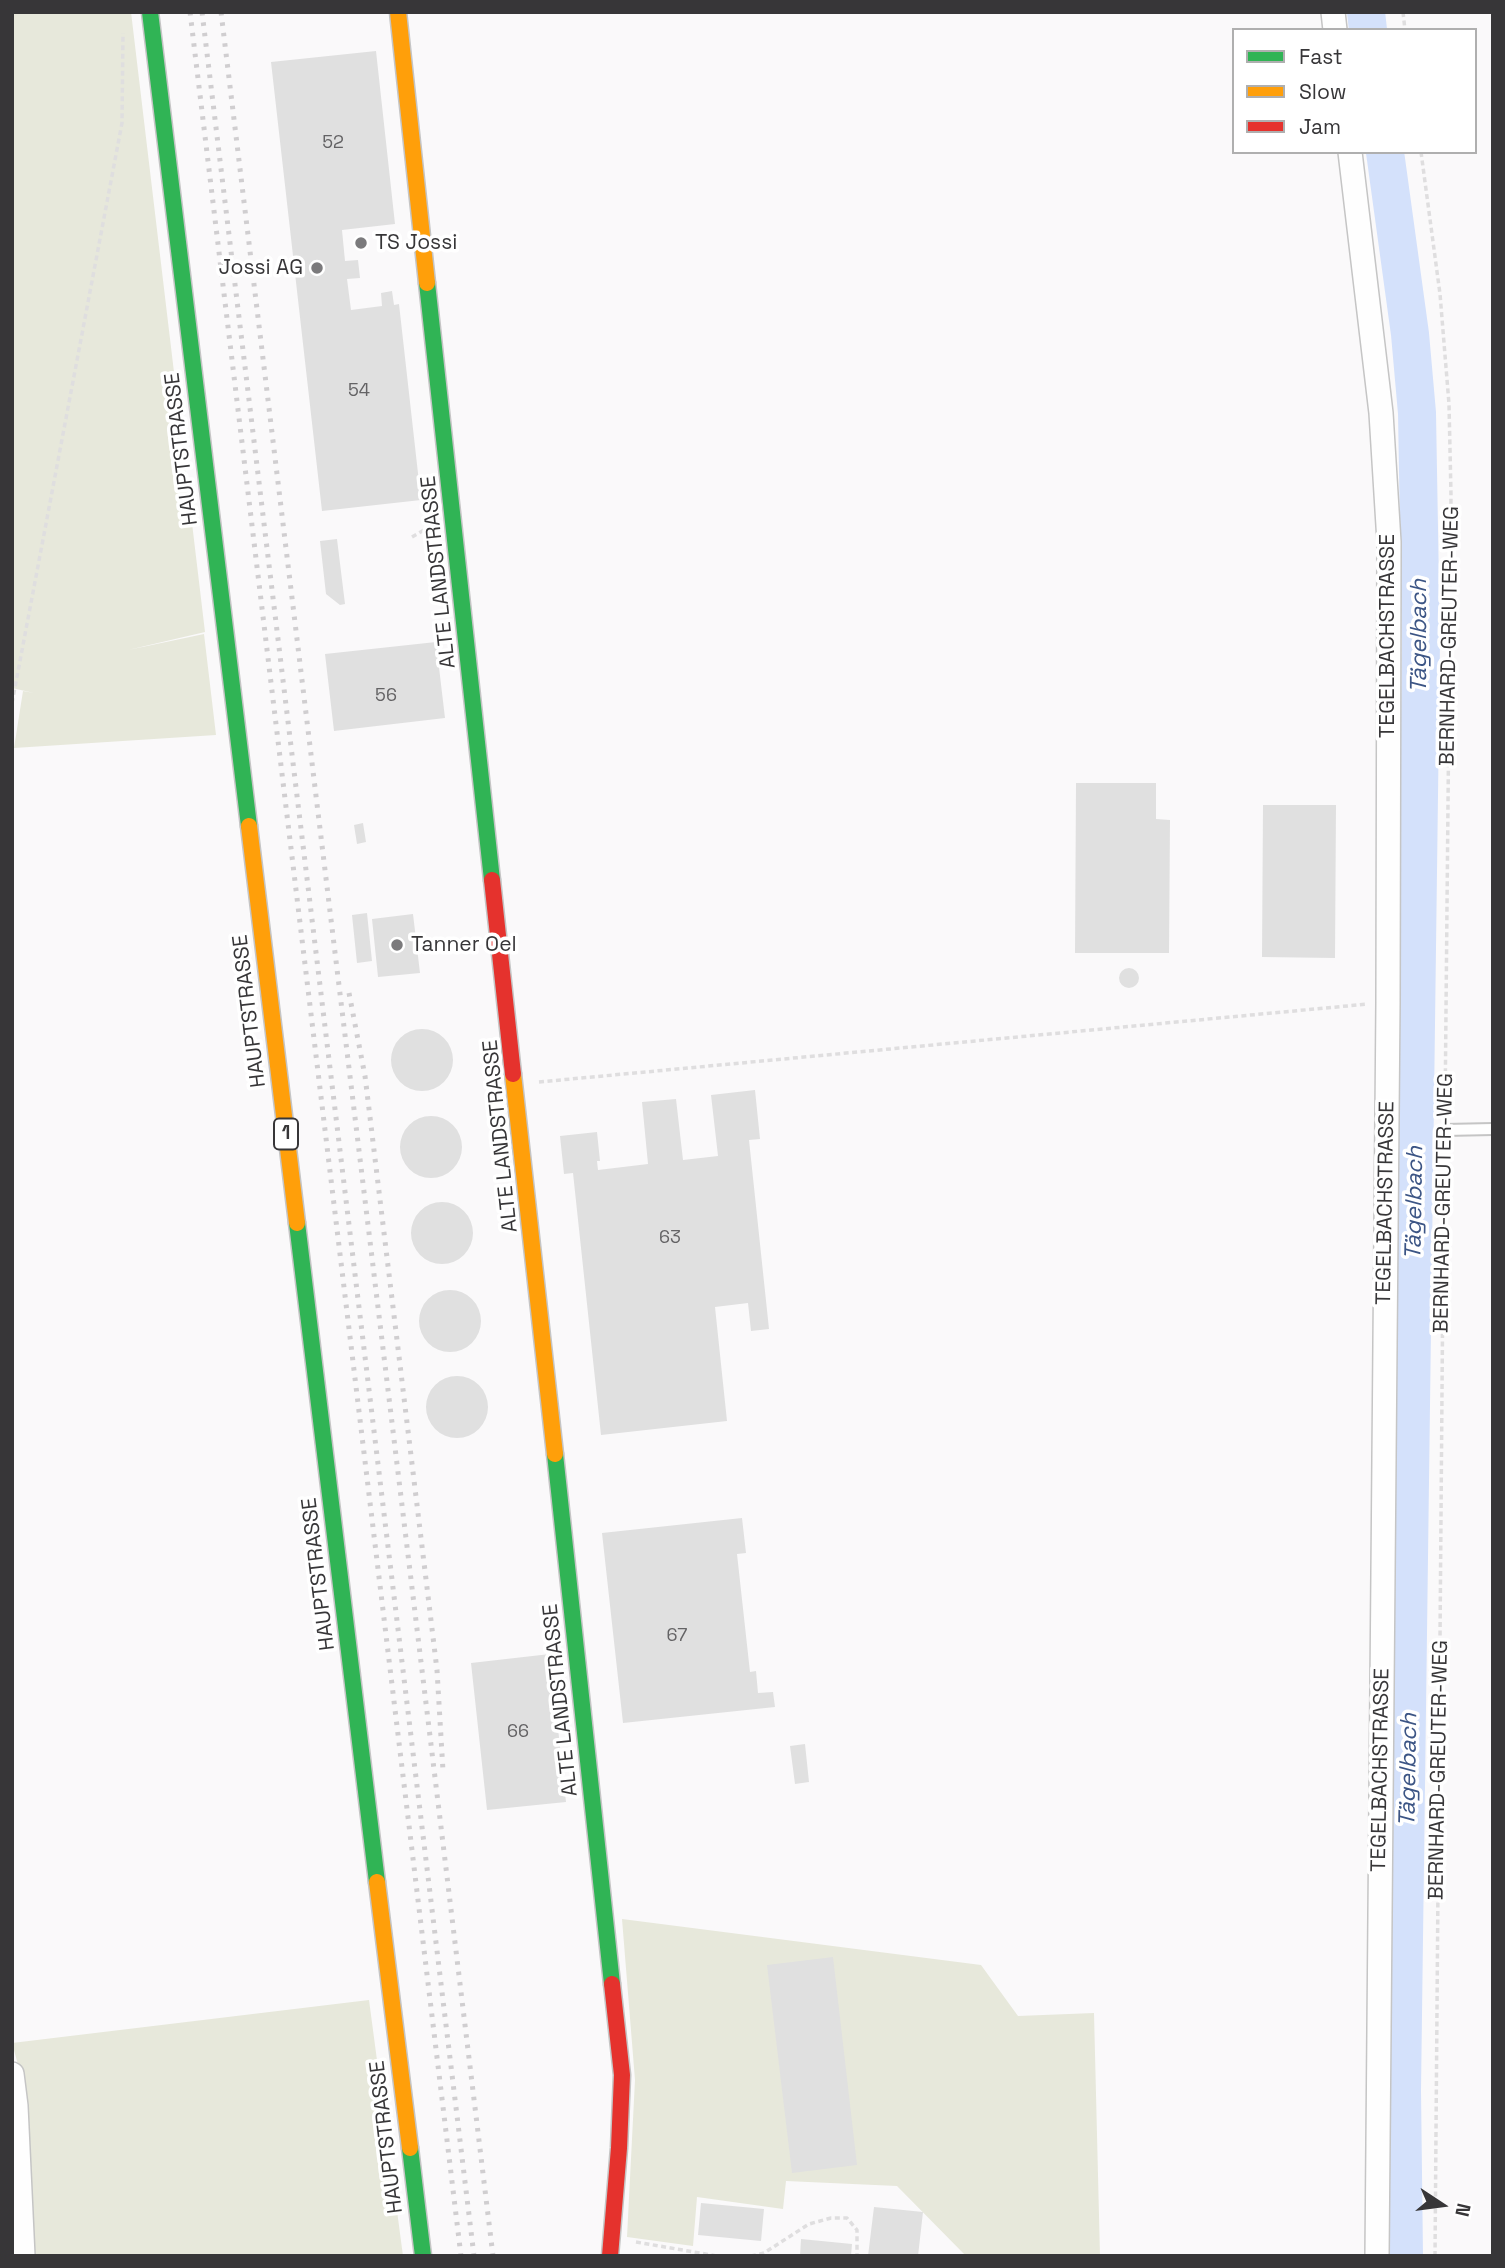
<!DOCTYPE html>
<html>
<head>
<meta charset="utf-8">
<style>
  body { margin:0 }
  #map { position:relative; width:1505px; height:2268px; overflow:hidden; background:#faf9fa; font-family:"Space Grotesk",sans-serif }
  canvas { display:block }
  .frame { position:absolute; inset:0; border:14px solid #373638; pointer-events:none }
  .legend { position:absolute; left:1232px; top:28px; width:245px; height:126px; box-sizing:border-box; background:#fff; border:2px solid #afafaf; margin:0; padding:9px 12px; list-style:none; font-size:21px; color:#373638 }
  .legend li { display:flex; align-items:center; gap:14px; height:35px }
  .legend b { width:35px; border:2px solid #afafaf }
  .north { position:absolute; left:1407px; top:2170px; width:70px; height:70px; -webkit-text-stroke:5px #fff; paint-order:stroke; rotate:103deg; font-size:19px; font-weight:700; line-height:28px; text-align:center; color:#373638 }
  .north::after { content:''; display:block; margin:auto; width:24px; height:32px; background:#373638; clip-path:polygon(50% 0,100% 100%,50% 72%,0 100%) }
</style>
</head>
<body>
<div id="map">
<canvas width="1505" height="2268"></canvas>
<div class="frame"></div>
<ul class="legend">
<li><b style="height:9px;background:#30b455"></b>Fast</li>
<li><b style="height:9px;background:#ff9f0a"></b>Slow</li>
<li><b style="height:9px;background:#e5322d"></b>Jam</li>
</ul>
<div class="north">N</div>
</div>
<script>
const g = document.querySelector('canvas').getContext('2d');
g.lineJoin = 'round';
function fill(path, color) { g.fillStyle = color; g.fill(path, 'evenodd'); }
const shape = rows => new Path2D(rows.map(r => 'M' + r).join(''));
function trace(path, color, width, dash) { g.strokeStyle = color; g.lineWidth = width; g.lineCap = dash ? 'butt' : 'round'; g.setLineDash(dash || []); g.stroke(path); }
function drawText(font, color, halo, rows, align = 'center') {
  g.font = font + ' "Space Grotesk",sans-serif'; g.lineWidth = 7; g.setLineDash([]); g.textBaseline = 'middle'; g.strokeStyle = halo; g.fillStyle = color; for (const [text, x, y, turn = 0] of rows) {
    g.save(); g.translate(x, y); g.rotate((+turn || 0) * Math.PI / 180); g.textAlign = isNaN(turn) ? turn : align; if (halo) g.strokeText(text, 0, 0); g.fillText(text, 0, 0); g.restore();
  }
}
fill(shape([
  [12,12,131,12,205,632,128,650,204,634,216,735,14,748,23,691,34,693,12,688],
  [622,1919,981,1965,1018,2016,1094,2013,1100,2256,966,2256,897,2186,786,2181,783,2209,697,2197,693,2246,627,2237,635,2080],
  [369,2000,403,2256,30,2256,22,2079,12,2043]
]), '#e7e8db');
trace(shape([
  [1366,12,1368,30],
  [1385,152,1410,334,1417,413,1421,643,1402,2090,1404,2256]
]), '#d4e1fb', 38);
fill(shape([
  [376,51,395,224,342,230,345,261,358,260,360,278,347,279,351,310,382,306,381,293,392,291,394,305,399,304,421,500,322,511,271,62],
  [337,539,345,604,340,605,326,594,320,541],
  [436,642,445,718,334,731,325,654],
  [1076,783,1156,783,1156,819,1170,820,1169,953,1075,953],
  [1263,805,1336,805,1335,958,1262,957],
  [363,823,366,842,357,844,354,825],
  [367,913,372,961,357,963,352,915],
  [413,914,420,973,378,977,372,919],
  '1119 978a10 10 0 1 1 20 0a10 10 0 1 1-20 0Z',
  '391 1060a31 31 0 1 1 62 0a31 31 0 1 1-62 0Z',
  [755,1090,760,1139,749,1140,769,1329,751,1331,748,1303,715,1307,727,1421,601,1435,573,1173,564,1174,560,1136,597,1132,600,1161,597,1161,598,1170,648,1164,642,1102,676,1099,683,1160,718,1156,711,1095],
  '400 1147a31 31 0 1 1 62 0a31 31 0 1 1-62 0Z',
  '411 1233a31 31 0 1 1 62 0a31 31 0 1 1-62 0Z',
  '419 1321a31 31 0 1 1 62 0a31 31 0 1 1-62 0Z',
  '426 1407a31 31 0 1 1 62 0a31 31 0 1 1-62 0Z',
  [742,1518,746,1553,737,1554,750,1672,756,1671,758,1693,773,1692,775,1707,623,1723,602,1533],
  [550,1654,566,1802,487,1810,471,1663],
  [805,1744,809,1782,795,1784,790,1746],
  [833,1957,857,2165,792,2173,767,1965],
  [701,2203,764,2209,761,2241,698,2235],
  [874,2207,923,2212,918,2256,868,2256],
  [801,2239,852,2244,851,2256,800,2256]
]), '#e0e0e0');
const lane = shape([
  [1445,1130,1493,1129]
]);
const street = shape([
  [1333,12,1335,30],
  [1350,152,1381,413,1389,542,1388,1002,1377,2256],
  [12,2074,16,2106,23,2256]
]);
const fast = shape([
  [150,12,249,826],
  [427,283,492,880],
  [297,1223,377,1882],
  [555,1454,612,1984],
  [410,2148,423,2256]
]);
const slow = shape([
  [398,12,427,283],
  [249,826,297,1223],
  [513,1074,555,1454],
  [377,1882,410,2148]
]);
const jam = shape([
  [492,880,513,1074],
  [610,2256,619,2148,622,2075,612,1984]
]);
trace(lane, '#c5c5c5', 14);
trace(street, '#c5c5c5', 26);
trace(fast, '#c5c5c5', 19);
trace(slow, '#c5c5c5', 19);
trace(jam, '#c5c5c5', 19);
trace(shape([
  [1403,12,1405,30],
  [1421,152,1440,294,1449,404,1451,495,1445,1114],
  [412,537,429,527],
  [12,703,122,123,123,33],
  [539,1082,1368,1004],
  [636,2242,717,2256],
  [751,2256,764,2253,809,2224,831,2218,847,2218,857,2230,857,2256],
  [1435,2256,1444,1147]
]), '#dfdedf', 3.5, [5, 3.5]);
trace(lane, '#fefefe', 10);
trace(street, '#fefefe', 23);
trace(fast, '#30b455', 16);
trace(slow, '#ff9f0a', 16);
trace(jam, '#e5322d', 16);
trace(shape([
  [190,12,461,2256],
  [202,12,474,2256],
  [221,12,493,2256],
  [349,993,365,1076,437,1670,443,1771]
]), '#d0ced0', 5, [3.5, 7]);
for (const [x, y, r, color] of [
  [361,243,7,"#7b7a7c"],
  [317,268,7,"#7b7a7c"],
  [397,945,7,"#7b7a7c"]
]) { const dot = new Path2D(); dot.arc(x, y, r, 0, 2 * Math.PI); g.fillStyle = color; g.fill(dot); trace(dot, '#fff', 2.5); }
drawText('18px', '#646365', null, [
  ["52",333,143],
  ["54",359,391],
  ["56",386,696],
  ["63",670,1238],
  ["67",677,1636],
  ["66",518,1732]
]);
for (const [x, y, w] of [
  [286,1134,24]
]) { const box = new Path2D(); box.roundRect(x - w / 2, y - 15.5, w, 31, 5); g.fillStyle = '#fff'; g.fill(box); trace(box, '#373638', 2); }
drawText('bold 19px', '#373638', null, [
  ["1",286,1134]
]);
drawText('21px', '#373638', '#fff', [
  ["TS Jossi",375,243],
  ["Jossi AG",303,268,"right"],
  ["Tanner Oel",411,945]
], 'left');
drawText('21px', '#373638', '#fff', [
  ["HAUPTSTRASSE",182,449,-97],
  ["ALTE LANDSTRASSE",439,572,-96],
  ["TEGELBACHSTRASSE",1388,636,-90],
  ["BERNHARD-GREUTER-WEG",1450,636,-89],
  ["HAUPTSTRASSE",250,1011,-97],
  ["ALTE LANDSTRASSE",501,1136,-96],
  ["TEGELBACHSTRASSE",1386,1203,-89],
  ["BERNHARD-GREUTER-WEG",1444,1203,-89],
  ["HAUPTSTRASSE",319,1574,-97],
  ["ALTE LANDSTRASSE",561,1700,-96],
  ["TEGELBACHSTRASSE",1381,1770,-89],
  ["BERNHARD-GREUTER-WEG",1439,1770,-89],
  ["HAUPTSTRASSE",387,2137,-97]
]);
drawText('italic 23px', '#3c5585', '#fff', [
  ["Tägelbach",1420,636,-90],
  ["Tägelbach",1415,1203,-89],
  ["Tägelbach",1409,1770,-89]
]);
</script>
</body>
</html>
